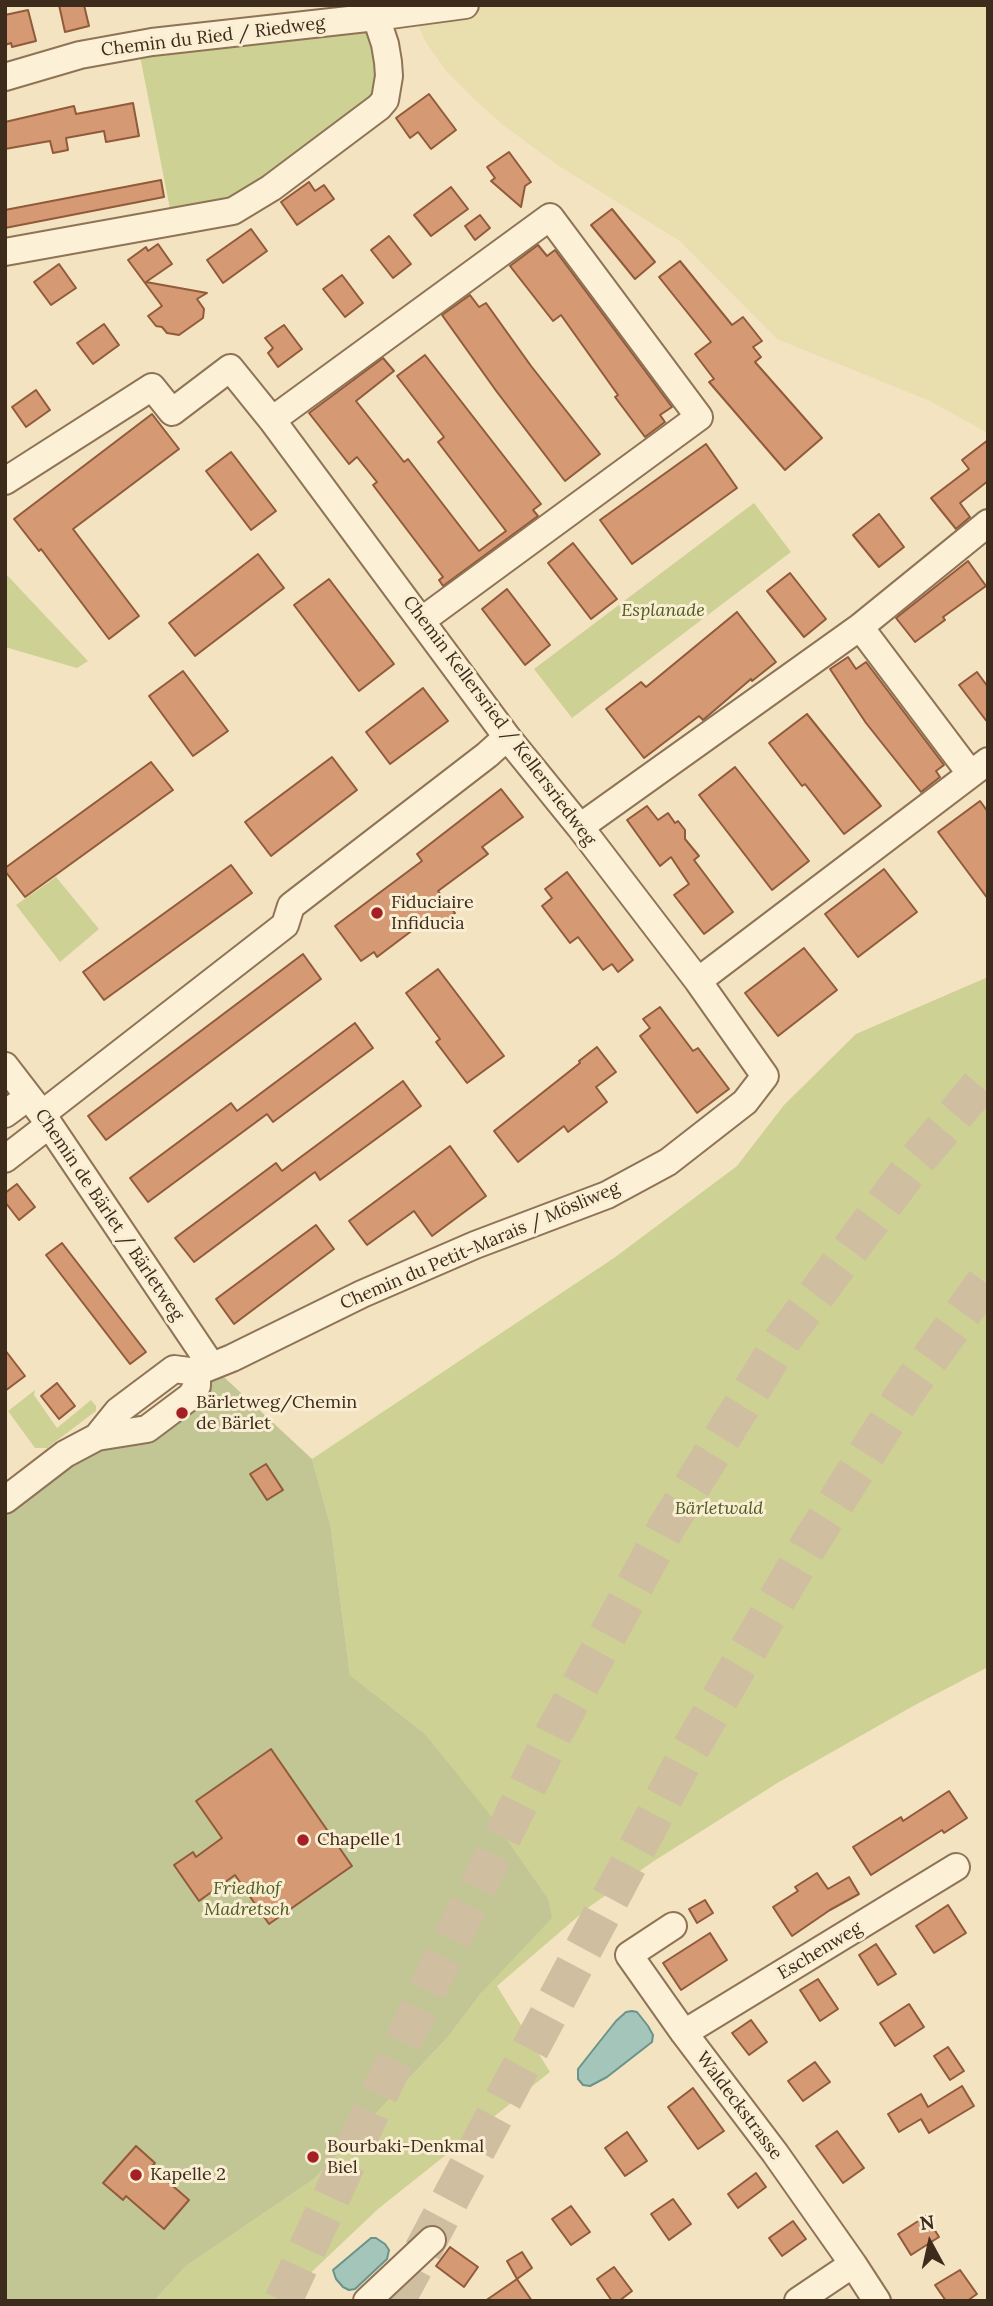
<!DOCTYPE html>
<html>
<head>
<meta charset="utf-8">
<style>
  body { margin:0 }
  #map { position:relative; width:993px; height:2306px; overflow:hidden; background:#f3e3c1; font-family:Lora,serif }
  canvas { display:block }
  .frame { position:absolute; inset:0; border:7px solid #3d2b1c; pointer-events:none }
  .north { position:absolute; left:895px; top:2208px; width:70px; height:70px; -webkit-text-stroke:5px #f9edd2; paint-order:stroke; rotate:352deg; font-size:19px; font-weight:700; line-height:28px; text-align:center; color:#3d2b1c }
  .north::after { content:''; display:block; margin:auto; width:24px; height:32px; background:#3d2b1c; clip-path:polygon(50% 0,100% 100%,50% 72%,0 100%) }
</style>
</head>
<body>
<div id="map">
<canvas width="993" height="2306"></canvas>
<div class="frame"></div>
<div class="north">N</div>
</div>
<script>
const g = document.querySelector('canvas').getContext('2d');
g.lineJoin = 'round';
function fill(path, color) { g.fillStyle = color; g.fill(path, 'evenodd'); }
const shape = rows => new Path2D(rows.map(r => 'M' + r).join(''));
function trace(path, color, width, dash) { g.strokeStyle = color; g.lineWidth = width; g.lineCap = dash ? 'butt' : 'round'; g.setLineDash(dash || []); g.stroke(path); }
function drawText(font, color, halo, rows, align = 'center') {
  g.font = font + ' Lora,serif'; g.lineWidth = 6; g.setLineDash([]); g.textBaseline = 'middle'; g.strokeStyle = halo; g.fillStyle = color; for (const [text, x, y, turn = 0] of rows) {
    g.save(); g.translate(x, y); g.rotate((+turn || 0) * Math.PI / 180); g.textAlign = isNaN(turn) ? turn : align; if (halo) g.strokeText(text, 0, 0); g.fillText(text, 0, 0); g.restore();
  }
}
fill(shape([
  [465,5,988,5,988,433,930,401,777,339,680,241,559,166,503,125,473,98,448,73,427,44,412,12]
]), '#e9deae');
fill(shape([
  [366,31,374,40,379,71,374,96,364,108,229,202,171,214,139,51],
  [754,503,791,552,572,718,534,669],
  [5,573,88,661,77,668,5,647],
  [56,877,99,929,60,962,16,905],
  [988,977,988,1670,986,1668,915,1705,779,1782,654,1861,589,1907,497,1986,550,2072,378,2209,281,2301,154,2301,186,2266,314,2179,448,2037,482,1992,424,1733,350,1675,331,1528,312,1459,614,1258,737,1166,784,1105,856,1034],
  [35,1390,34,1395,57,1428,91,1400,96,1406,96,1411,47,1448,35,1448,8,1411]
]), '#cdd294');
fill(shape([
  [211,1365,312,1459,331,1528,350,1675,424,1733,487,1811,548,1899,552,1918,482,1992,448,2037,314,2179,186,2266,154,2301,5,2301,5,1500,123,1434]
]), '#c1c694');
const water = shape([
  [632,2011,637,2012,648,2026,653,2035,652,2042,607,2077,590,2086,583,2085,578,2079,578,2069,616,2021,626,2012,632,2011],
  [371,2238,376,2238,385,2244,389,2250,387,2259,355,2289,349,2290,343,2287,336,2279,333,2270,371,2238]
]);
fill(water, '#a4c5ba');
trace(water, '#6a9489', 2);
const building = shape([
  [59,5,84,5,89,26,65,32,59,5],
  [28,10,36,41,12,47,11,43,5,45,5,15,28,10],
  [429,94,456,130,431,149,418,132,410,138,396,118,429,94],
  [133,103,139,136,106,142,104,131,66,138,68,150,53,153,50,141,5,149,5,122,74,106,76,114,133,103],
  [509,152,531,182,525,186,521,207,491,181,495,178,487,167,509,152],
  [161,180,164,197,5,228,5,210,161,180],
  [309,182,315,191,324,185,334,199,297,225,281,202,309,182],
  [451,187,468,209,431,236,414,215,451,187],
  [612,209,655,262,635,279,591,225,612,209],
  [480,215,490,228,475,240,465,226,480,215],
  [251,229,267,251,223,283,207,260,251,229],
  [389,236,411,264,393,278,371,250,389,236],
  [158,244,172,264,146,282,207,293,197,299,204,309,203,318,179,335,167,333,162,327,156,326,148,316,162,306,128,260,146,247,148,251,158,244],
  [538,245,547,256,555,250,672,407,660,415,665,422,645,437,615,397,618,395,561,315,553,321,510,266,538,245],
  [680,261,732,325,743,317,762,341,753,347,761,357,755,362,822,438,785,470,709,382,714,379,695,354,711,342,659,277,680,261],
  [59,264,76,288,51,305,34,282,59,264],
  [342,275,363,303,345,317,323,289,342,275],
  [470,295,479,307,486,303,531,366,600,454,565,481,497,392,442,315,470,295],
  [104,324,119,345,93,364,77,343,104,324],
  [284,325,302,349,278,367,268,353,273,348,265,338,284,325],
  [425,355,541,504,533,510,538,516,443,586,439,580,443,577,373,485,377,482,357,457,349,464,309,413,383,358,394,371,356,401,404,462,408,459,479,551,506,531,438,442,444,437,397,376,425,355],
  [36,390,50,410,26,427,12,407,36,390],
  [152,414,179,449,73,529,139,616,109,639,41,549,39,551,14,519,152,414],
  [988,440,988,481,960,503,970,517,956,529,931,498,969,469,962,460,988,440],
  [706,444,737,488,632,564,600,520,706,444],
  [231,452,276,511,251,530,206,471,231,452],
  [879,514,904,547,879,567,853,535,879,514],
  [573,543,617,599,591,619,548,563,573,543],
  [258,554,284,588,195,656,169,623,258,554],
  [968,561,986,586,943,617,945,620,915,642,896,618,968,561],
  [790,573,826,619,804,637,767,591,790,573],
  [329,579,394,664,359,691,294,605,329,579],
  [507,589,550,645,525,665,482,609,507,589],
  [737,612,776,662,752,681,751,679,703,720,699,716,644,758,606,709,641,682,646,687,737,612],
  [848,657,856,669,866,662,944,765,936,771,940,777,921,792,866,723,830,669,848,657],
  [183,671,228,731,193,756,149,696,183,671],
  [977,672,988,687,988,723,959,685,977,672],
  [423,688,448,721,390,764,366,732,423,688],
  [807,714,881,806,844,834,805,784,802,786,769,743,807,714],
  [332,757,357,790,271,856,245,822,332,757],
  [151,762,173,790,25,897,5,871,5,868,151,762],
  [735,767,809,861,772,890,699,795,735,767],
  [501,789,523,817,482,847,488,854,438,891,455,913,437,927,430,917,377,957,374,952,361,961,335,926,422,861,417,854,501,789],
  [980,801,988,812,988,899,938,832,980,801],
  [647,806,658,820,668,813,675,823,678,821,685,830,685,839,699,856,694,860,733,912,704,934,674,895,689,884,671,857,660,866,627,820,647,806],
  [231,865,252,893,104,1000,83,972,231,865],
  [884,869,917,912,858,957,825,914,884,869],
  [567,872,633,960,618,972,612,964,603,970,578,937,570,943,542,906,552,898,545,889,567,872],
  [804,948,837,990,778,1036,745,993,804,948],
  [303,954,321,979,106,1140,88,1116,303,954],
  [438,969,504,1056,467,1083,436,1042,440,1039,406,993,438,969],
  [660,1007,693,1051,698,1048,729,1089,697,1113,640,1036,650,1028,643,1019,660,1007],
  [355,1023,373,1048,273,1122,267,1114,148,1202,130,1178,231,1103,237,1111,355,1023],
  [597,1047,616,1072,596,1087,607,1102,568,1132,564,1126,518,1162,494,1131,580,1063,579,1061,597,1047],
  [403,1081,421,1106,320,1180,315,1172,194,1262,175,1238,276,1163,282,1171,403,1081],
  [450,1146,486,1196,432,1236,414,1211,367,1245,349,1221,450,1146],
  [17,1184,35,1207,19,1220,5,1202,5,1193,17,1184],
  [316,1225,334,1249,234,1324,216,1299,316,1225],
  [62,1243,146,1352,130,1364,46,1255,62,1243],
  [5,1350,25,1376,5,1391,5,1350],
  [57,1383,75,1406,59,1419,41,1396,57,1383],
  [266,1464,283,1490,267,1500,250,1474,266,1464],
  [271,1749,352,1866,269,1924,235,1875,199,1901,174,1865,193,1852,196,1857,222,1838,196,1801,271,1749],
  [949,1791,967,1818,944,1833,942,1830,871,1875,853,1847,901,1817,903,1821,949,1791],
  [817,1873,828,1889,849,1877,859,1894,830,1910,792,1936,773,1907,798,1891,795,1887,817,1873],
  [705,1900,713,1913,697,1923,689,1909,705,1900],
  [948,1905,966,1933,934,1953,916,1926,948,1905],
  [710,1933,727,1960,681,1990,663,1963,710,1933],
  [876,1944,896,1974,878,1985,859,1955,876,1944],
  [818,1979,838,2009,820,2021,800,1990,818,1979],
  [909,2004,924,2027,895,2046,880,2023,909,2004],
  [751,2020,767,2042,749,2055,732,2033,751,2020],
  [948,2047,964,2071,950,2080,934,2056,948,2047],
  [815,2062,830,2082,803,2101,788,2081,815,2062],
  [962,2086,974,2106,929,2133,921,2119,899,2132,888,2114,921,2094,928,2107,962,2086],
  [693,2088,724,2131,698,2149,668,2107,693,2088],
  [837,2131,864,2168,843,2183,816,2146,837,2131],
  [627,2132,647,2161,625,2176,605,2148,627,2132],
  [136,2146,155,2163,151,2167,189,2200,164,2229,126,2196,123,2200,103,2183,136,2146],
  [756,2173,766,2187,738,2208,728,2194,756,2173],
  [673,2199,691,2224,669,2240,651,2214,673,2199],
  [571,2206,590,2232,571,2245,552,2219,571,2206],
  [926,2216,939,2237,911,2255,898,2234,926,2216],
  [793,2221,806,2239,782,2256,769,2238,793,2221],
  [450,2247,478,2267,464,2287,436,2266,450,2247],
  [522,2252,532,2268,517,2279,507,2261,522,2252],
  [614,2267,632,2291,619,2301,612,2301,597,2279,614,2267],
  [960,2270,977,2294,967,2301,946,2301,935,2285,960,2270],
  [517,2279,532,2301,485,2301,517,2279]
]);
fill(building, '#d59973');
trace(building, '#915a3a', 2);
trace(shape([
  [283,2301,440,1963,554,1733,666,1528,783,1339,916,1161,988,1076],
  [396,2301,684,1760,807,1548,905,1393,988,1278]
]), '#cfbea0', 38, [38, 19]);
const minor = shape([
  [5,77,80,55,152,42,376,17,465,5],
  [5,252,233,211,271,188,379,107,385,100,389,76,388,62,385,44,376,17],
  [272,420,550,217,699,417,421,621],
  [5,481,152,387,172,412,230,368,272,420,507,737,580,827,698,981,765,1076,745,1102,668,1162,607,1195,475,1245,362,1294,232,1358,197,1372,174,1369,118,1411,97,1437],
  [860,627,970,773],
  [580,827,860,627,988,523],
  [698,981,988,761],
  [5,1066,42,1114,211,1365],
  [5,1114,28,1097],
  [42,1114,285,925,291,906,487,755,507,737],
  [5,1159,49,1125],
  [5,1500,65,1454,97,1437,147,1429,191,1396,197,1386,197,1372],
  [673,1926,629,1955,684,2033,775,2153,853,2264,877,2301],
  [684,2033,956,1867],
  [367,2301,432,2240],
  [798,2301,853,2264]
]);
trace(minor, '#8f7356', 30);
trace(minor, '#fcf0d6', 26);
for (const [x, y, r, color] of [
  [377,913,7,"#a52024"],
  [182,1413,7,"#a52024"],
  [303,1840,7,"#a52024"],
  [313,2157,7,"#a52024"],
  [136,2175,7,"#a52024"]
]) { const dot = new Path2D(); dot.arc(x, y, r, 0, 2 * Math.PI); g.fillStyle = color; g.fill(dot); trace(dot, '#f9edd2', 2.5); }
drawText('18px', '#3d2b1c', '#f9edd2', [
  ["Chemin du Ried / Riedweg",213,37,-7],
  ["Chemin Kellersried / Kellersriedweg",499,721,53],
  ["Chemin de Bärlet / Bärletweg",109,1215,56],
  ["Chemin du Petit-Marais / Mösliweg",480,1246,-23],
  ["Eschenweg",820,1951,-31],
  ["Waldeckstrasse",739,2106,53]
]);
drawText('italic 18px', '#4e5c21', '#f9edd2', [
  ["Esplanade",663,611],
  ["Bärletwald",719,1509],
  ["Friedhof",247,1889],
  ["Madretsch",247,1910]
]);
drawText('18px', '#3d2b1c', '#f9edd2', [
  ["Fiduciaire",391,903],
  ["Infiducia",391,924],
  ["Bärletweg/Chemin",196,1403],
  ["de Bärlet",196,1424],
  ["Chapelle 1",317,1840],
  ["Bourbaki-Denkmal",327,2147],
  ["Biel",327,2168],
  ["Kapelle 2",150,2175]
], 'left');
</script>
</body>
</html>
